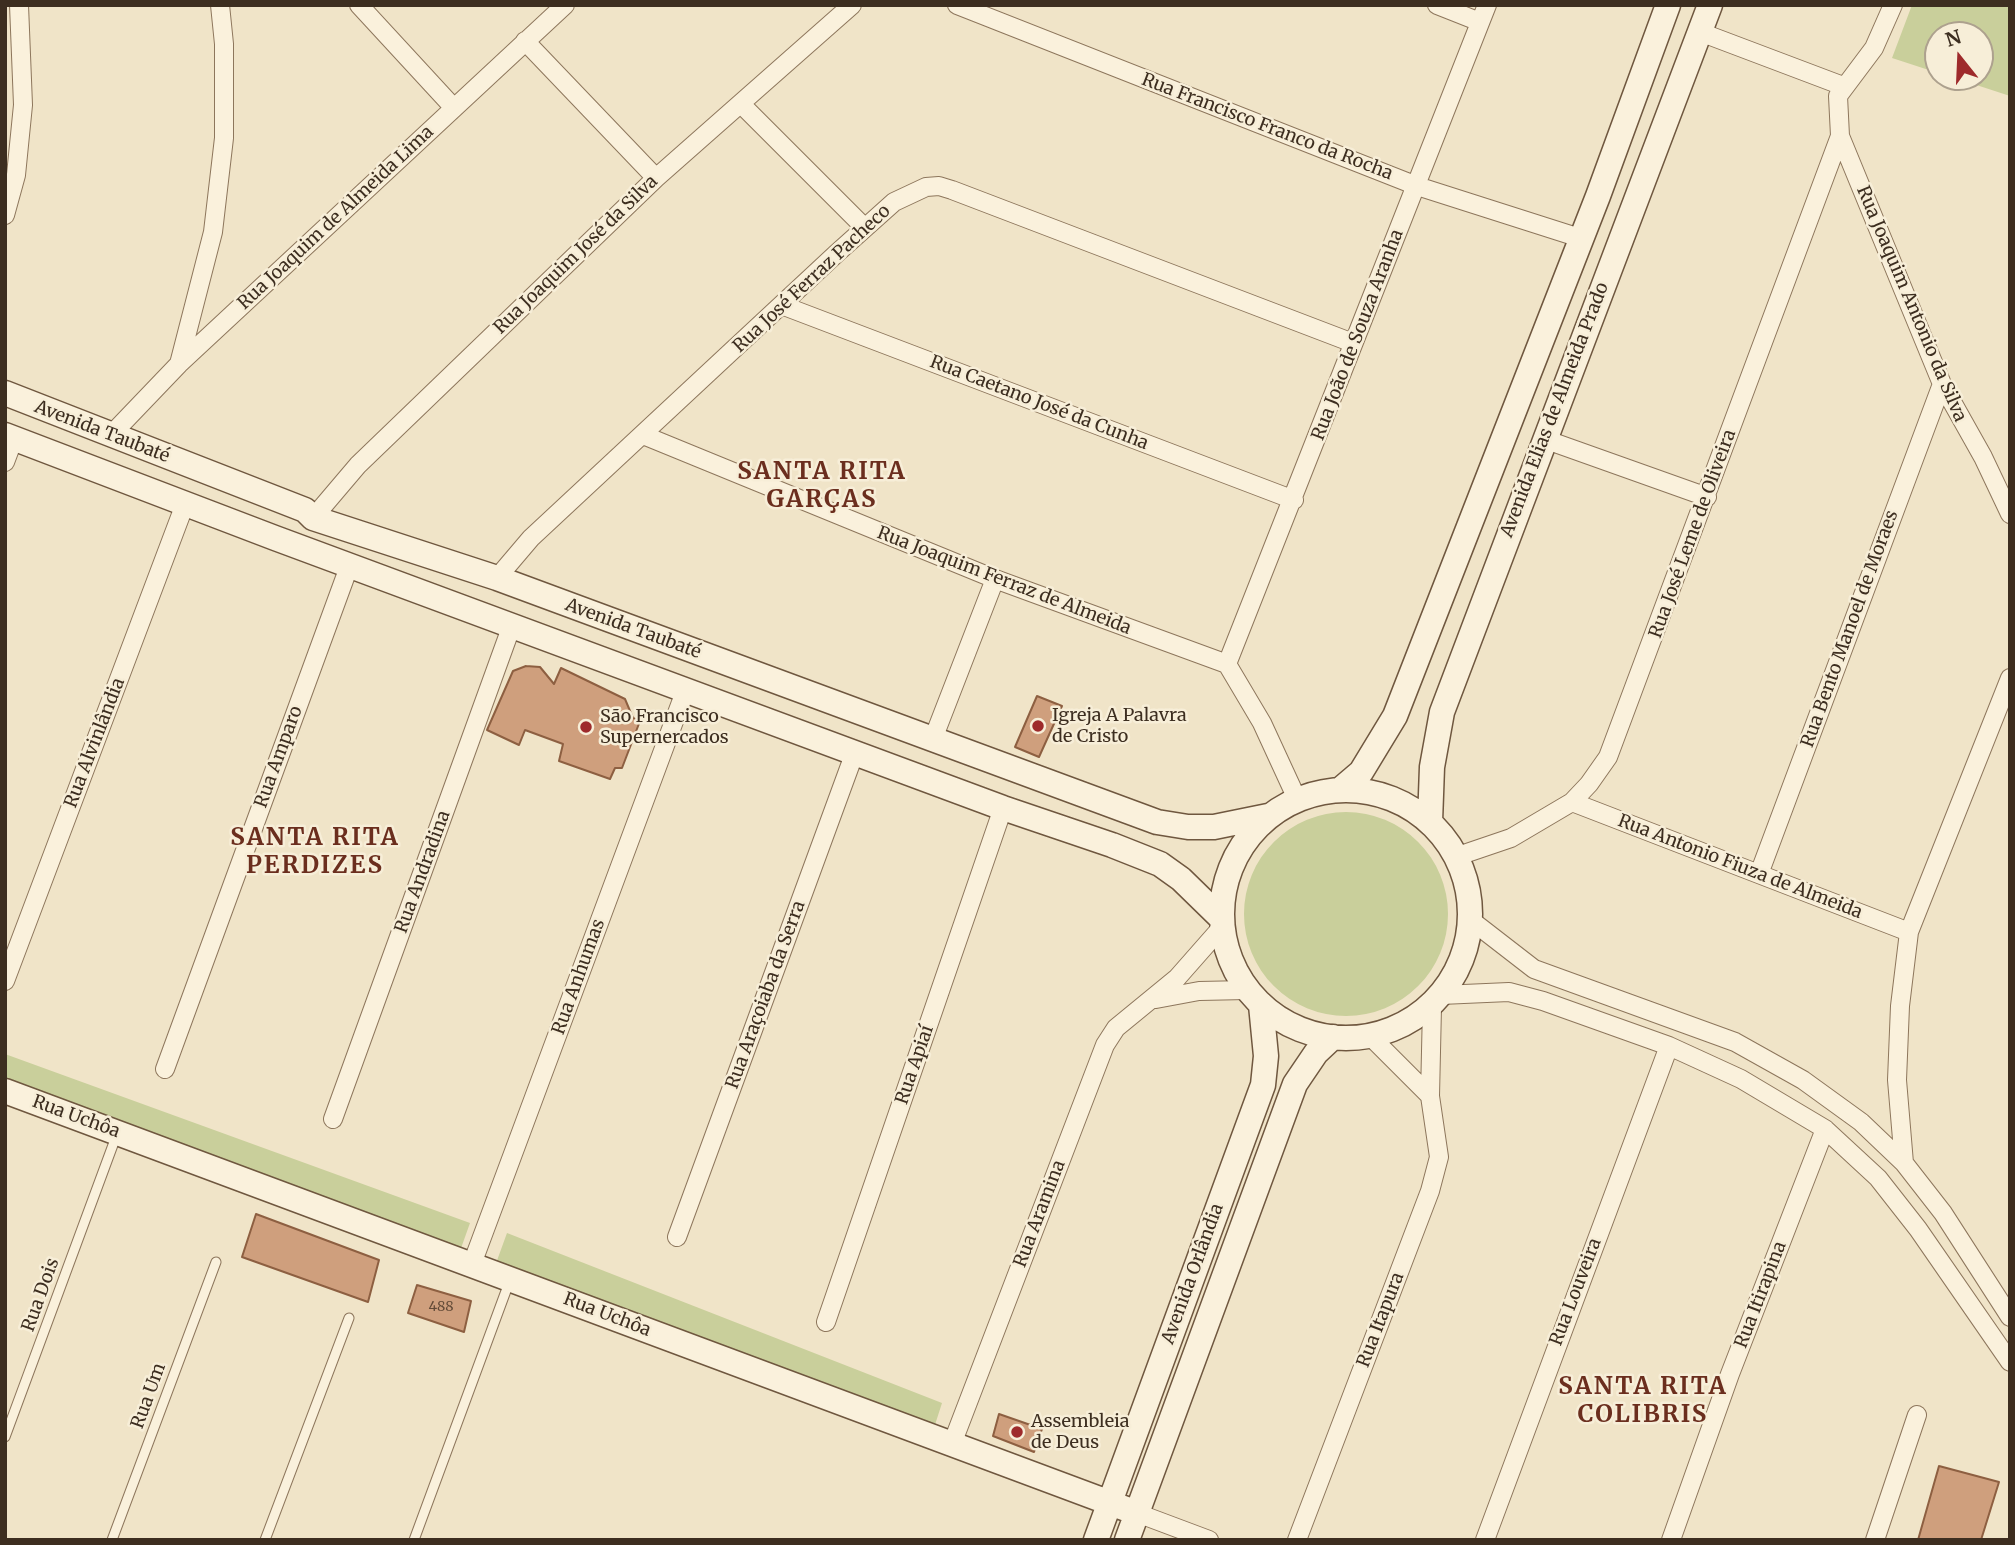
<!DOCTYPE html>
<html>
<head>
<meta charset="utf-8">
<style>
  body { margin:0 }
  #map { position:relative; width:2015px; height:1545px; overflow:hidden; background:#f0e4c8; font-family:Merriweather,serif }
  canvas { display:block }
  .frame { position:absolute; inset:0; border:7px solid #3d2e20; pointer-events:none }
  .north { position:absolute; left:1924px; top:21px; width:70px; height:70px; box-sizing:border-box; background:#f7eed8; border:2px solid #ada18e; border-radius:50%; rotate:342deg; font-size:19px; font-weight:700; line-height:28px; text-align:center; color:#3d2e20 }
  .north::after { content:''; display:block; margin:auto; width:24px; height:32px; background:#9e2a2b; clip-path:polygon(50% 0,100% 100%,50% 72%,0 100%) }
</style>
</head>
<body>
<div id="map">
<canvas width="2015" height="1545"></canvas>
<div class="frame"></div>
<div class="north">N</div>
</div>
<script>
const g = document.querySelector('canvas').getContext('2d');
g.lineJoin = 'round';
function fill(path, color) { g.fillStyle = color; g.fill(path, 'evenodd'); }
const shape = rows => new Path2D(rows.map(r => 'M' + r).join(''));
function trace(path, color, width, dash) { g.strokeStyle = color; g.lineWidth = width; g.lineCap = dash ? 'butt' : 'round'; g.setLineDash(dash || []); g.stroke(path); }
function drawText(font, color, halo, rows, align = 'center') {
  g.font = font + ' Merriweather,serif'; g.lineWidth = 5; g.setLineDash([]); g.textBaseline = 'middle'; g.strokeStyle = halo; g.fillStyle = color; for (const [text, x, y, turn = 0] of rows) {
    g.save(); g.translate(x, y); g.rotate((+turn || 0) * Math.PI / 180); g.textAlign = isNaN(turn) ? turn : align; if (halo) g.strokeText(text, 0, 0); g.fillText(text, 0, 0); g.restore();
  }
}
fill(shape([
  [1912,5,2010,5,2010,96,1952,77,1980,77,1980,35,1938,35,1938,73,1892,58],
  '1244 914a102 102 0 1 1 204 0a102 102 0 1 1-204 0Z',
  [5,1054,470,1223,460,1251,5,1081],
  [507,1233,942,1403,933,1431,495,1266]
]), '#c9cf9b');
const building = shape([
  [526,666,540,667,554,684,561,668,625,699,633,718,640,721,622,768,615,768,610,779,559,761,563,744,525,730,519,745,487,730,513,671,526,666],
  [1037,696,1062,706,1039,757,1015,747,1037,696],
  [256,1214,379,1260,368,1302,242,1257,256,1214],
  [417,1285,471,1301,464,1332,408,1313,417,1285],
  [999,1414,1042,1429,1034,1452,993,1436,999,1414],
  [1939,1466,1999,1482,1981,1540,1918,1540,1939,1466]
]);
fill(building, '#cf9f7d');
trace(building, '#8d5f41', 2);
const lane = shape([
  [5,1437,117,1134],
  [112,1540,216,1262],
  [265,1540,349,1318],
  [414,1540,510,1280]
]);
const street = shape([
  [359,5,454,108],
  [957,5,1417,186,1580,238],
  [1437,5,1480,22],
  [1893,5,1874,48,1838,96,1840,136,1942,384,1983,457,2010,514],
  [1700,32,1843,86],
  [525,41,656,178],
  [742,105,865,228],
  [5,215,16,175,23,105,19,5],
  [784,306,1294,500],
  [179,364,213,232,224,138,224,44,220,5],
  [111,435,179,364,565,5],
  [643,435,995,579,1227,664,1262,723,1297,799],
  [1544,439,1707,497],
  [5,462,14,438],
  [313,518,358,465,656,178,852,5],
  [497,578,531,538,837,253,894,202,926,187,939,186,952,190,1353,343],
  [1227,664,1487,5],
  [933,739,995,579],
  [1572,802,1909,932],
  [1458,856,1511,838,1572,802,1589,784,1608,757,1840,136],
  [1759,874,1942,384],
  [1472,921,1534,969,1735,1042,1803,1080,1861,1122,1904,1163,1943,1213,2010,1317],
  [5,981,185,504],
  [1441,995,1509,992,1543,1001,1669,1046,1741,1079,1825,1129,1878,1178,1918,1229,2010,1362],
  [1156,999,1199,991,1247,990],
  [1370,1036,1430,1096],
  [165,1069,350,564],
  [333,1119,512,625],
  [1904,1163,1897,1080,1900,1006,1909,932,2010,678],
  [677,1237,855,752],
  [472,1264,686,689],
  [826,1322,1003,808],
  [952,1444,1105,1045,1116,1028,1177,978,1221,928],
  [1137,1513,1209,1540],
  [1297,1540,1430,1191,1439,1157,1430,1096,1432,1007],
  [1485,1540,1669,1046],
  [1671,1540,1730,1374,1825,1129],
  [1875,1540,1917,1415]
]);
const secondary = shape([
  [5,393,305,510,313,518,497,578,1157,822,1188,827,1214,827,1268,816],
  [5,435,275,538,1003,808,1112,845,1160,864,1181,879,1221,918],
  [1341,789,1361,772,1395,716,1598,196,1668,5],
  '1222 914a124 124 0 1 1 248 0a124 124 0 1 1-248 0Z',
  [1430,822,1432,767,1442,712,1710,5],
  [5,1091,1137,1513],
  [1096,1540,1263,1085,1266,1056,1261,1005],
  [1127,1540,1295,1084,1316,1053,1333,1037]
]);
trace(lane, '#8d765c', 11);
trace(street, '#8d765c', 20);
trace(secondary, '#6f573f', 27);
trace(lane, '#faf1dc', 9);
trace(street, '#faf1dc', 18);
trace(secondary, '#faf1dc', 24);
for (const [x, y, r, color] of [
  [1038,726,7,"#9e2a2b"],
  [586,727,7,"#9e2a2b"],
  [1017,1432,7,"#9e2a2b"]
]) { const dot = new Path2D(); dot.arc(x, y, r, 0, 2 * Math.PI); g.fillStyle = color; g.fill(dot); trace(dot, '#f7eed8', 2.5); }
drawText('14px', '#624a37', null, [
  ["488",441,1307]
]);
drawText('18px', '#3d2e20', '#f7eed8', [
  ["Rua Francisco Franco da Rocha",1267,127,21],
  ["Rua Joaquim de Almeida Lima",336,218,-43],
  ["Rua Joaquim José da Silva",576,255,-44],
  ["Rua José Ferraz Pacheco",812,279,-43],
  ["Rua Joaquim Antonio da Silva",1911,304,67],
  ["Rua João de Souza Aranha",1358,335,-69],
  ["Rua Caetano José da Cunha",1039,403,21],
  ["Avenida Elias de Almeida Prado",1555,410,-69],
  ["Avenida Taubaté",102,432,21],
  ["Rua José Leme de Oliveira",1693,534,-70],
  ["Rua Joaquim Ferraz de Almeida",1004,581,21],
  ["Avenida Taubaté",633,629,20],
  ["Rua Bento Manoel de Moraes",1850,629,-70],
  ["Rua Alvinlândia",95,743,-69],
  ["Rua Amparo",279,757,-70],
  ["Rua Antonio Fiuza de Almeida",1740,867,21],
  ["Rua Andradina",423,872,-70],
  ["Rua Anhumas",579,977,-70],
  ["Rua Araçoiaba da Serra",766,995,-70],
  ["Rua Apiaí",915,1065,-71],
  ["Rua Uchôa",76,1117,20],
  ["Rua Aramina",1040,1214,-69],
  ["Avenida Orlândia",1193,1274,-70],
  ["Rua Louveira",1576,1292,-69],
  ["Rua Dois",41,1295,-70],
  ["Rua Itirapina",1761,1295,-69],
  ["Rua Uchôa",607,1315,21],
  ["Rua Itapura",1381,1320,-69],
  ["Rua Um",149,1396,-70]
]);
drawText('18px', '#3d2e20', '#f7eed8', [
  ["Igreja A Palavra",1052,716],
  ["de Cristo",1052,737],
  ["São Francisco",600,717],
  ["Supernercados",600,738],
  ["Assembleia",1031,1422],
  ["de Deus",1031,1443]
], 'left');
g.letterSpacing = '2px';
drawText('bold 24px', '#6b2e1e', '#f7eed8', [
  ["SANTA RITA",822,472],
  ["GARÇAS",822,500],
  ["SANTA RITA",315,838],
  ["PERDIZES",315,866],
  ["SANTA RITA",1643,1387],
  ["COLIBRIS",1643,1415]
]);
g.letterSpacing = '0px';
</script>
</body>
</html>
